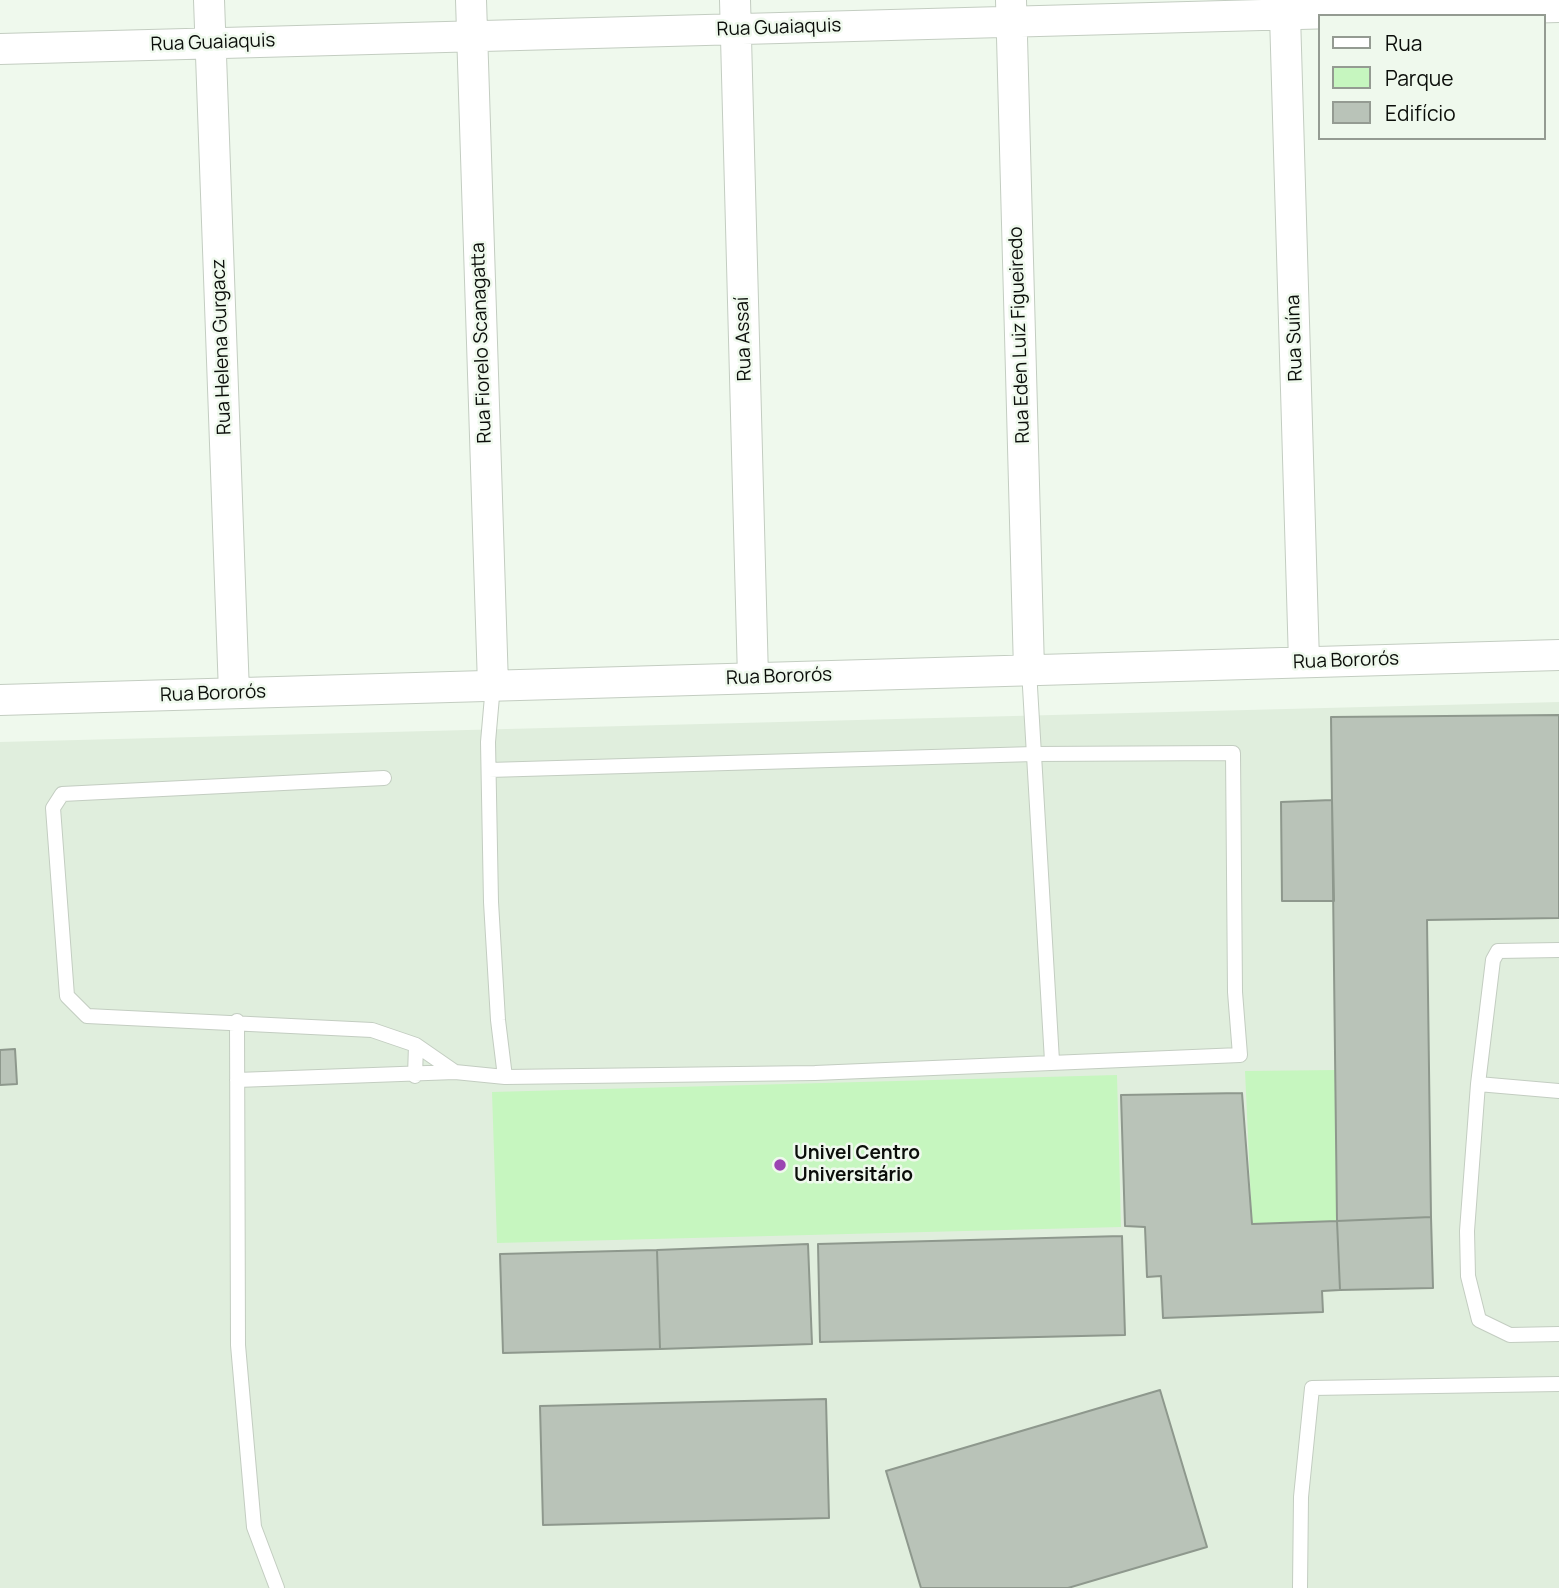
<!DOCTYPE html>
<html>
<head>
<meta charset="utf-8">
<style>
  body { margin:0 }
  #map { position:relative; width:1559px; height:1588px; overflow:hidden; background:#eff9ed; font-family:Manrope,sans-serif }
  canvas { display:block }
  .legend { position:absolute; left:1318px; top:14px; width:228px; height:126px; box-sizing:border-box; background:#eff9ed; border:2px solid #949b92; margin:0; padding:9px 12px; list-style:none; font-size:21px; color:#0b0e0a }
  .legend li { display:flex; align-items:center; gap:14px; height:35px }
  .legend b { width:35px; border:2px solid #949b92 }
</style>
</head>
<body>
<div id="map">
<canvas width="1559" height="1588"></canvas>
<ul class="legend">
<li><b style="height:9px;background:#fff"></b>Rua</li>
<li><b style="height:19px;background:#c6f6bf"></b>Parque</li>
<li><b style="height:19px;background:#b9c3b8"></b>Edifício</li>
</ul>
</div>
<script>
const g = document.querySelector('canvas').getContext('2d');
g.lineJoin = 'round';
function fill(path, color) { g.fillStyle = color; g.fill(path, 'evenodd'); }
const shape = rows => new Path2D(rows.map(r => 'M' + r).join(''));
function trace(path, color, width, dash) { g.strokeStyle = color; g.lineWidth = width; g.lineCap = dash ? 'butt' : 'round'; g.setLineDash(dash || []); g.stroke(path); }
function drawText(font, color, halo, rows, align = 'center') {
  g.font = font + ' Manrope,sans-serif'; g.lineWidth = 5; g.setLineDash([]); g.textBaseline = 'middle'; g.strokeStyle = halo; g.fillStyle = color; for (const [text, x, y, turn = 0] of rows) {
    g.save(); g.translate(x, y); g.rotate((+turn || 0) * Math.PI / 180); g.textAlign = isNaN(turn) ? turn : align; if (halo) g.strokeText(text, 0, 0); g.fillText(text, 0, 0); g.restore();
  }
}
fill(shape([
  [1559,702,1559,1588,0,1588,0,742]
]), '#e0eedd');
fill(shape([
  [1336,1070,1337,1221,1252,1224,1245,1071],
  [1117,1075,1121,1227,497,1243,492,1092]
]), '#c6f6bf');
const building = shape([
  [1559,715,1559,918,1427,920,1431,1217,1337,1221,1331,717,1559,715],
  [1332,800,1334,901,1282,901,1281,802,1332,800],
  [15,1049,17,1084,0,1085,0,1050,15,1049],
  [1242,1093,1252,1224,1337,1221,1340,1290,1322,1291,1323,1312,1163,1318,1161,1276,1147,1277,1145,1227,1125,1226,1121,1095,1242,1093],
  [1431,1217,1433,1288,1340,1290,1337,1221,1431,1217],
  [1122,1236,1125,1335,820,1342,818,1244,1122,1236],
  [808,1244,812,1344,660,1349,657,1250,808,1244],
  [657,1250,660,1349,503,1353,500,1254,657,1250],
  [1160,1390,1207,1547,1068,1588,921,1588,886,1471,1160,1390],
  [826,1399,829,1518,543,1525,540,1406,826,1399]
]);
fill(building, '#b9c3b8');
trace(building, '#8e988d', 2);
const lane = shape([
  [1029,670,1052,1061],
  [493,685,488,742,491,902,498,1020,505,1077],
  [384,778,62,794,53,808,67,996,87,1016,372,1030,416,1045,455,1072,505,1077,815,1073,1240,1055,1235,992,1233,753,1034,754,489,770],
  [1559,950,1498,951,1493,960,1478,1084,1467,1231,1468,1276,1479,1320,1510,1335,1559,1334],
  [237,1021,238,1345,254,1527,277,1588],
  [415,1076,416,1045],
  [237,1080,455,1072],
  [1478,1084,1559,1091],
  [1300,1588,1301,1497,1312,1388,1559,1384]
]);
const street = shape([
  [209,0,234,693],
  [471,0,493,685],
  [735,0,753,678],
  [1011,0,1029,670],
  [1285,15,1304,662],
  [0,49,1559,7],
  [0,700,1559,655]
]);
trace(lane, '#c3cdc1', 16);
trace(street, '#c3cdc1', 32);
trace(lane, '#fff', 14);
trace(street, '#fff', 30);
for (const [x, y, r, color] of [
  [780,1165,7,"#9b45b2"]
]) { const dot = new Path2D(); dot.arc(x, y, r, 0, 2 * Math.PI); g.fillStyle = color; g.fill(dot); trace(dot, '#eff9ed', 2.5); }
drawText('19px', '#0b0e0a', '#eff9ed', [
  ["Rua Guaiaquis",779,28,-2],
  ["Rua Guaiaquis",213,43,-2],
  ["Rua Eden Luiz Figueiredo",1020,335,-92],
  ["Rua Suína",1295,338,-92],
  ["Rua Assaí",744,339,-92],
  ["Rua Fiorelo Scanagatta",482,343,-92],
  ["Rua Helena Gurgacz",222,347,-92],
  ["Rua Bororós",1346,661,-2],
  ["Rua Bororós",779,677,-2],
  ["Rua Bororós",213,694,-2]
]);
drawText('bold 19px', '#0b0e0a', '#eff9ed', [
  ["Univel Centro",794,1154],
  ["Universitário",794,1176]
], 'left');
</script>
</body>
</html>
